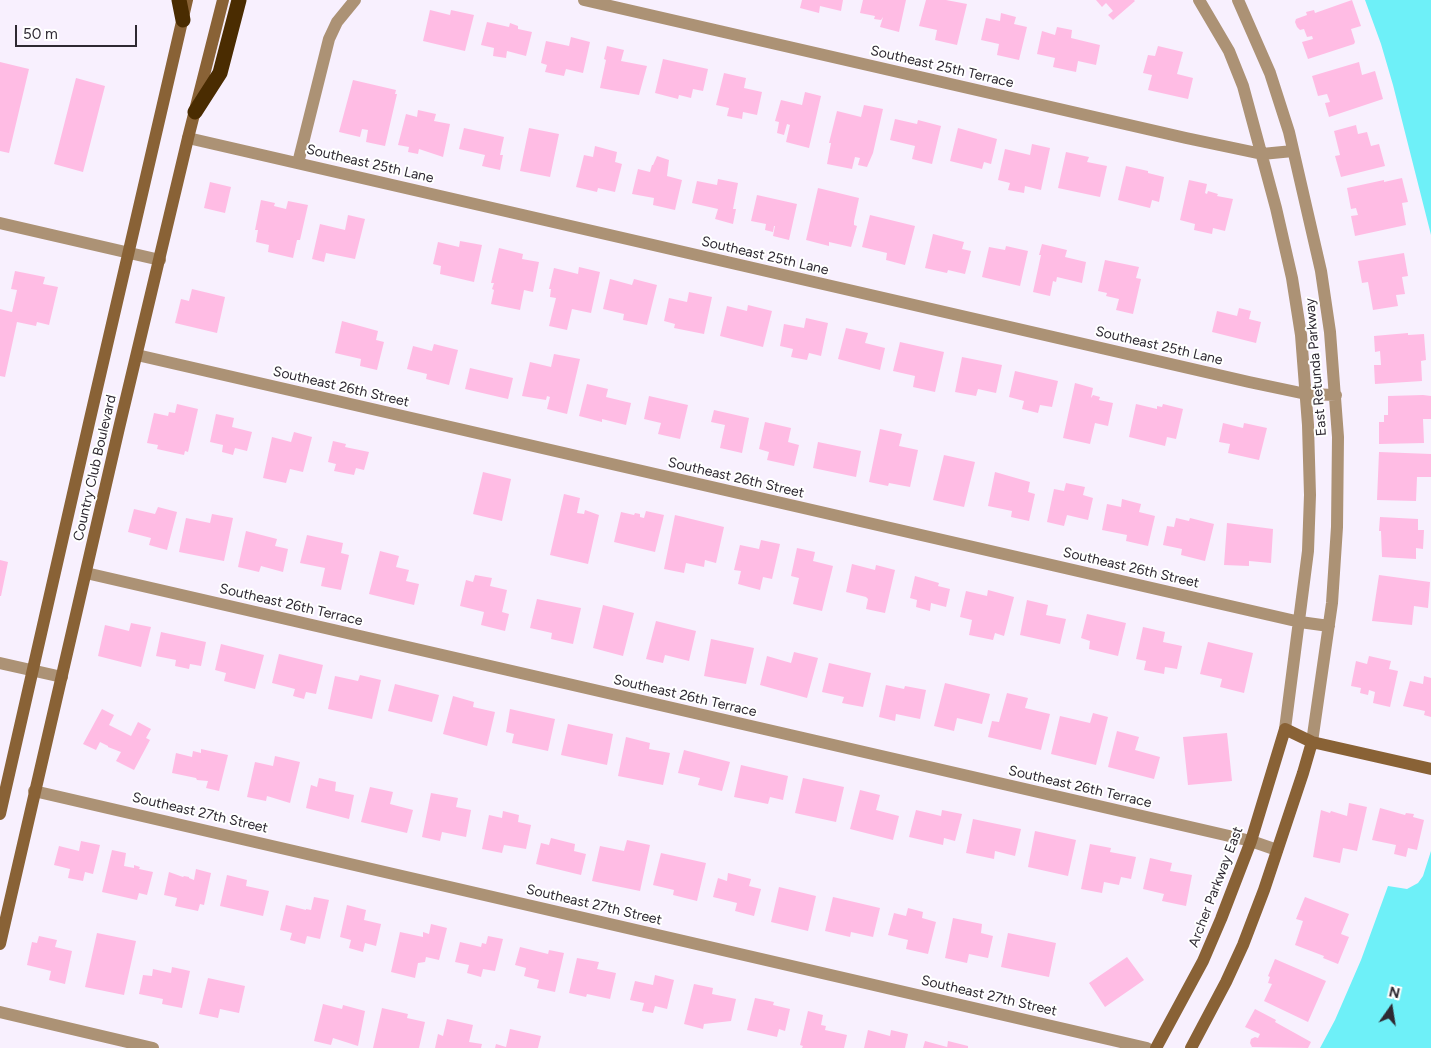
<!DOCTYPE html>
<html>
<head>
<meta charset="utf-8">
<style>
  body { margin:0 }
  #map { position:relative; width:1431px; height:1048px; overflow:hidden; background:#f8f0fe; font-family:Figtree,sans-serif }
  canvas { display:block }
  .north { position:absolute; left:1366px; top:983px; width:50px; height:50px; -webkit-text-stroke:4px #fff; paint-order:stroke; rotate:13deg; font-size:14px; font-weight:700; line-height:20px; text-align:center; color:#2e2932 }
  .north::after { content:''; display:block; margin:auto; width:18px; height:22px; background:#2e2932; clip-path:polygon(50% 0,100% 100%,50% 72%,0 100%) }
  .scale { position:absolute; left:15px; top:25px; width:122px; height:22px; box-sizing:border-box; border:2px solid #2e2932; border-top:0; padding-left:6px; font-size:15px; line-height:18px; white-space:nowrap; color:#2e2932; -webkit-text-stroke:4px #fff; paint-order:stroke }
</style>
</head>
<body>
<div id="map">
<canvas width="1431" height="1048"></canvas>
<div class="north">N</div>
<div class="scale">50 m</div>
</div>
<script>
const g = document.querySelector('canvas').getContext('2d');
g.lineJoin = 'round';
function fill(path, color) { g.fillStyle = color; g.fill(path, 'evenodd'); }
const shape = rows => new Path2D(rows.map(r => 'M' + r).join(''));
function trace(path, color, width, dash) { g.strokeStyle = color; g.lineWidth = width; g.lineCap = dash ? 'butt' : 'round'; g.setLineDash(dash || []); g.stroke(path); }
function drawText(font, color, halo, rows, align = 'center') {
  g.font = font + ' Figtree,sans-serif'; g.lineWidth = 4; g.setLineDash([]); g.textBaseline = 'middle'; g.strokeStyle = halo; g.fillStyle = color; for (const [text, x, y, turn = 0] of rows) {
    g.save(); g.translate(x, y); g.rotate((+turn || 0) * Math.PI / 180); g.textAlign = isNaN(turn) ? turn : align; if (halo) g.strokeText(text, 0, 0); g.fillText(text, 0, 0); g.restore();
  }
}
fill(shape([
  [1365,0,1431,0,1431,235,1393,85,1381,44],
  [1431,851,1431,1048,1320,1048,1335,1020,1361,960,1388,886,1407,889,1418,883,1423,876]
]), '#6ef0f8');
fill(shape([
  [802,0,843,0,841,11,820,6,819,13,800,8],
  [863,0,906,0,899,32,880,27,883,17,881,20,874,19,875,16,860,13],
  [926,0,946,0,967,4,957,45,935,40,937,30,919,26],
  [1096,0,1134,0,1135,1,1113,20,1108,15,1113,11,1106,3,1102,7],
  [1352,0,1361,26,1351,29,1355,42,1354,44,1308,59,1302,42,1313,39,1312,36,1307,37,1304,29,1300,30,1297,27,1295,22,1296,19,1307,15,1306,12,1314,10,1315,13],
  [430,10,450,15,451,10,474,15,465,51,423,41],
  [1001,13,1016,17,1014,24,1027,27,1019,60,997,55,999,44,981,40,986,18,1000,21],
  [487,22,509,27,510,23,518,26,518,29,532,32,526,56,507,51,506,58,493,56,494,48,481,45],
  [1057,27,1072,30,1071,38,1100,45,1096,65,1078,61,1076,72,1053,67,1055,58,1037,54,1042,31,1055,35],
  [571,37,590,42,583,73,566,69,564,76,545,72,547,65,541,63,546,41,569,46],
  [607,46,624,50,621,61,647,66,639,95,600,88,606,60,604,59],
  [1158,46,1183,52,1177,74,1193,78,1188,99,1148,90,1152,75,1143,73,1148,55,1155,56],
  [663,59,708,69,703,91,693,89,691,98,679,95,678,99,655,93],
  [0,62,29,69,9,153,0,151],
  [1359,62,1362,75,1375,71,1383,99,1329,117,1325,103,1330,102,1327,94,1318,96,1312,76],
  [724,73,746,78,744,88,762,92,757,115,743,112,742,119,727,116,729,108,716,105],
  [76,78,105,86,83,172,54,164],
  [353,80,396,90,395,94,397,94,385,146,366,142,368,130,362,129,360,137,339,132],
  [805,92,821,96,809,148,786,142,790,125,787,124,784,135,777,133,779,122,775,121,781,100,802,105],
  [864,105,883,109,873,153,867,167,858,165,860,158,855,157,852,169,827,164,831,143,829,143,837,111,861,117],
  [418,110,436,114,434,121,450,124,443,157,419,149,418,154,408,152,409,147,398,145,406,114,417,117],
  [895,119,917,124,918,120,941,126,932,164,912,159,915,146,890,140],
  [1356,125,1358,134,1367,132,1371,146,1379,144,1385,166,1341,177,1335,156,1340,155,1334,131],
  [464,128,504,137,500,155,503,155,500,170,482,166,485,155,459,149],
  [529,128,559,134,550,177,520,171],
  [958,128,997,139,991,164,984,162,982,169,950,161],
  [1032,144,1050,148,1041,190,1025,186,1024,193,1008,190,1010,183,998,180,1005,149,1030,155],
  [595,146,617,152,615,162,622,164,615,192,598,188,597,192,576,187,584,155,593,157],
  [1066,152,1089,157,1087,162,1107,166,1100,197,1058,188],
  [657,156,669,160,667,176,682,180,675,210,653,205,654,198,632,194,638,169,650,172,652,165,653,165],
  [1126,166,1148,171,1148,173,1164,177,1159,202,1152,200,1150,208,1118,200],
  [1402,178,1408,202,1402,203,1406,225,1355,236,1351,216,1358,215,1356,208,1351,209,1347,188,1384,180,1384,182],
  [718,179,738,183,733,209,736,209,733,224,715,219,718,209,692,203,697,181,717,185],
  [1189,180,1207,184,1205,193,1207,194,1208,191,1218,194,1217,196,1233,199,1225,231,1213,228,1212,234,1194,230,1195,224,1180,220],
  [210,182,231,187,225,213,204,208],
  [818,188,859,198,854,221,854,225,857,226,851,247,829,242,829,246,806,240],
  [757,195,797,204,789,240,773,236,775,226,774,226,773,232,765,230,766,224,751,221],
  [261,200,275,203,274,206,286,209,288,201,308,205,300,240,297,240,293,258,268,252,269,245,256,242,258,230,255,230],
  [348,215,365,219,355,259,326,253,324,262,312,259,320,224,345,230],
  [870,215,915,226,905,265,886,260,887,253,862,247],
  [933,234,964,242,962,249,971,251,965,274,948,270,947,273,925,268],
  [460,241,482,245,474,282,440,274,441,266,433,264,438,242,459,247],
  [1042,244,1067,250,1065,257,1086,262,1082,283,1057,277,1056,282,1053,281,1050,296,1033,292,1041,255,1039,255],
  [1006,246,1028,251,1020,286,982,277,989,247,1005,250],
  [499,248,523,254,522,259,539,262,533,292,524,290,520,310,491,304,494,290,492,289,494,283,491,283],
  [1404,253,1408,276,1402,277,1405,294,1396,295,1398,306,1373,310,1368,282,1362,283,1358,261],
  [1105,260,1139,267,1136,278,1141,279,1133,314,1116,310,1119,299,1106,296,1107,293,1098,291],
  [579,267,600,272,591,313,572,309,567,330,549,326,556,298,550,297,551,289,549,289,554,268,578,274],
  [15,271,45,277,43,284,58,287,49,325,37,322,36,326,17,322,5,377,0,376,0,309,12,312,17,290,11,289],
  [610,279,632,285,634,279,657,285,647,325,623,320,624,314,603,309],
  [192,289,225,297,217,333,175,323,181,299,189,301],
  [689,292,712,297,704,334,674,328,675,324,664,321,669,298,687,302],
  [748,305,772,311,763,347,720,336,727,306,747,311],
  [1239,308,1251,311,1249,319,1261,322,1256,343,1212,332,1217,311,1237,316],
  [806,318,828,323,821,356,809,353,807,360,791,357,793,349,780,346,784,324,804,328],
  [342,321,378,331,376,340,384,342,377,370,360,366,361,359,335,353],
  [846,328,868,333,865,343,885,348,880,370,838,359],
  [1408,333,1408,335,1424,334,1426,360,1421,361,1422,381,1375,384,1374,365,1381,365,1380,351,1375,352,1374,336],
  [900,342,944,352,935,392,913,387,915,376,893,371],
  [434,344,458,350,449,385,426,379,427,374,407,369,413,346,432,351],
  [554,354,580,359,567,414,547,409,550,397,547,396,546,400,522,396,530,362,551,367],
  [962,357,1002,365,996,393,978,389,976,396,955,392],
  [470,368,513,378,508,399,465,389],
  [1015,371,1058,381,1052,407,1040,405,1038,413,1022,409,1024,401,1009,397],
  [1075,383,1093,388,1091,398,1093,395,1100,397,1099,400,1113,403,1108,426,1095,423,1090,444,1063,438],
  [587,384,608,389,606,397,631,403,626,425,602,419,602,422,579,416],
  [1423,395,1431,396,1431,419,1423,419,1424,443,1379,444,1379,422,1384,422,1384,415,1388,415,1388,396],
  [649,396,688,405,680,439,658,434,661,423,644,419],
  [177,404,198,409,188,452,185,451,184,455,157,449,158,445,147,443,154,413,168,416,169,412,175,413],
  [1136,404,1157,409,1157,406,1162,407,1163,404,1183,409,1176,439,1167,437,1165,446,1129,437],
  [714,410,749,418,742,453,720,448,725,425,711,422],
  [216,414,234,418,232,427,252,432,247,451,235,448,233,455,222,452,223,445,210,442],
  [765,422,791,428,788,442,799,445,794,466,767,460,769,452,759,449],
  [1223,423,1243,428,1244,423,1267,428,1259,460,1228,453,1230,444,1219,442],
  [880,429,902,434,899,446,918,450,910,487,889,483,888,486,869,482],
  [294,432,312,437,303,472,290,469,286,483,263,478,272,437,291,442],
  [333,441,346,444,345,447,369,452,364,470,356,468,354,475,334,471,336,464,328,462],
  [818,442,861,451,856,477,813,468],
  [1379,452,1431,454,1431,477,1417,477,1416,501,1377,500],
  [944,455,975,462,964,507,933,500],
  [483,472,511,479,502,521,473,514],
  [995,472,1030,482,1028,492,1035,494,1029,521,1011,517,1012,511,988,506],
  [1066,483,1085,487,1083,495,1093,498,1088,520,1067,515,1064,526,1047,522,1054,489,1064,491],
  [564,494,580,498,577,513,584,514,585,510,599,515,588,564,550,555],
  [1122,499,1141,504,1139,512,1155,516,1148,546,1126,541,1127,535,1102,530,1107,504,1121,507],
  [158,507,177,512,167,550,149,545,151,538,128,532,134,509,155,514],
  [646,511,664,515,655,552,614,542,621,512,634,515,635,513,640,514,640,517,644,518],
  [212,514,233,518,224,561,179,552,186,518,210,523],
  [675,515,724,527,716,563,705,560,704,567,686,563,684,573,664,569],
  [1380,517,1418,519,1418,530,1424,530,1423,549,1416,548,1416,559,1382,557,1381,531,1379,531],
  [1176,518,1189,521,1190,518,1214,524,1205,561,1181,555,1182,549,1163,545,1167,526,1174,527],
  [1227,523,1273,529,1271,563,1249,561,1249,566,1224,565],
  [246,531,277,539,275,546,288,549,283,572,261,566,259,572,238,567],
  [307,535,343,543,341,553,349,555,341,590,321,586,325,568,300,563],
  [761,540,780,544,772,579,763,577,760,590,738,584,741,571,734,570,740,545,759,549],
  [797,548,815,552,813,561,833,566,822,611,793,604,799,578,791,576],
  [380,551,399,556,396,567,409,570,406,581,419,584,414,605,369,594],
  [0,560,8,562,1,596,0,596],
  [852,564,875,570,876,565,895,570,885,613,866,609,868,599,866,597,846,592],
  [475,575,492,578,490,586,507,590,502,612,509,614,505,631,481,625,484,612,460,606,466,580,473,582],
  [1379,575,1430,582,1428,608,1414,606,1412,625,1372,621],
  [915,576,939,583,938,586,950,589,946,607,931,603,930,611,916,607,917,600,910,598],
  [988,590,1014,597,1004,636,995,633,993,640,969,635,972,620,960,617,966,591,987,596],
  [537,599,581,608,573,644,551,639,552,633,530,628],
  [1027,600,1048,605,1046,615,1066,619,1060,644,1020,635],
  [603,605,634,613,623,656,593,648],
  [1087,614,1126,623,1118,656,1089,649,1090,641,1081,638],
  [656,621,696,631,689,661,665,655,663,663,646,659],
  [131,623,151,627,141,667,98,656,105,625,129,631],
  [1143,627,1165,632,1163,642,1182,646,1177,669,1165,667,1164,674,1144,670,1146,661,1136,659],
  [161,632,206,642,201,666,190,664,189,669,175,666,176,660,156,656],
  [711,639,754,648,746,684,704,676],
  [1208,642,1253,653,1244,693,1220,687,1222,679,1200,674],
  [221,644,264,655,255,689,224,681,226,673,215,670],
  [794,652,818,658,807,698,760,685,767,656,791,663],
  [279,654,323,665,316,694,306,692,304,699,293,696,295,689,272,683],
  [1369,656,1391,661,1389,669,1398,671,1390,707,1373,703,1375,692,1369,690,1368,695,1360,693,1361,688,1351,686,1356,661,1367,664],
  [829,663,871,673,863,707,842,703,844,697,822,692],
  [360,675,381,680,372,719,328,709,335,676,358,681],
  [1424,676,1431,678,1431,717,1424,715,1425,711,1403,706,1410,681,1423,684],
  [945,683,990,694,982,724,957,718,954,731,934,726],
  [395,684,439,695,432,722,388,711],
  [886,685,904,689,905,686,926,690,920,719,896,714,895,721,879,717],
  [1007,693,1028,698,1025,708,1050,714,1041,750,988,737,992,721,999,722],
  [453,696,474,702,473,707,495,712,487,746,443,734],
  [102,709,114,715,109,725,131,736,138,722,151,729,146,738,150,740,134,770,116,761,121,752,108,747,108,746,100,742,96,750,83,744],
  [510,709,555,719,548,751,512,743,514,734,506,732],
  [1093,713,1108,717,1096,765,1051,754,1060,716,1090,723],
  [568,724,613,734,607,765,561,755],
  [1117,731,1139,737,1135,750,1160,757,1154,779,1108,767],
  [1227,733,1232,781,1188,785,1183,737],
  [626,737,650,743,649,749,670,753,663,785,618,776],
  [201,749,228,755,219,791,206,788,208,781,197,780,196,778,172,773,176,753,192,757,193,751,201,753],
  [684,750,730,762,722,791,698,785,700,778,678,773],
  [275,756,300,762,290,803,267,796,266,801,247,797,255,762,273,766],
  [741,765,788,776,783,800,770,797,768,804,734,797],
  [319,778,336,782,335,791,354,795,349,819,306,808,311,785,317,787],
  [803,778,844,787,836,822,795,813],
  [370,787,393,792,390,804,413,810,407,833,361,822],
  [860,790,880,795,876,810,899,816,893,840,850,829],
  [431,793,458,798,456,807,471,810,466,837,442,832,440,841,422,837],
  [1349,803,1367,807,1357,851,1343,848,1340,863,1313,857,1321,810,1330,813,1331,811,1347,816],
  [1380,808,1405,815,1406,813,1414,814,1413,817,1424,820,1417,850,1408,848,1406,857,1394,854,1396,845,1372,840],
  [916,810,941,816,942,810,962,814,955,841,944,838,943,845,909,837],
  [503,811,519,815,518,822,531,825,526,849,504,845,502,853,482,849,489,815,502,818],
  [973,819,1021,829,1015,856,995,851,994,859,966,853],
  [1035,831,1076,840,1068,876,1028,867],
  [551,838,575,844,574,851,586,854,581,875,536,864,541,843,549,845],
  [627,840,650,845,640,891,592,881,600,846,624,851],
  [81,841,100,845,93,874,85,872,83,881,68,878,70,869,54,865,59,846,79,851],
  [1090,844,1111,848,1110,852,1136,857,1131,879,1121,877,1119,885,1104,882,1102,893,1081,889],
  [112,850,126,853,124,866,134,868,134,865,140,867,139,869,153,872,147,895,139,893,137,900,102,892],
  [661,853,706,863,697,901,673,895,674,890,653,885],
  [1150,858,1172,863,1170,871,1192,875,1186,906,1162,901,1164,894,1143,889],
  [196,869,211,873,204,905,200,904,198,911,175,906,177,898,164,895,169,872,183,877,184,876,189,877,189,878,194,880],
  [728,873,751,879,749,886,761,889,754,916,735,911,737,903,713,897,718,878,727,881],
  [227,875,247,880,246,886,269,891,263,916,220,906],
  [779,887,816,896,808,931,771,922],
  [314,897,329,900,320,939,307,936,305,944,290,940,292,933,280,930,286,905,306,910,306,909,311,910],
  [833,897,880,908,873,937,851,932,850,937,825,931],
  [1305,897,1349,914,1341,934,1349,937,1338,964,1323,958,1324,956,1295,945,1303,921,1296,919],
  [347,905,366,910,364,920,381,924,376,946,365,943,363,952,349,948,351,940,340,937],
  [908,908,923,912,922,918,936,922,928,954,906,949,908,940,888,935,894,913,906,916],
  [953,918,982,924,981,933,993,936,988,958,969,954,967,963,945,958],
  [431,924,447,928,439,960,426,957,425,962,418,963,415,978,391,972,400,932,423,937,423,932,429,934],
  [97,933,136,941,124,995,85,987],
  [1008,933,1056,943,1049,977,1001,967],
  [39,936,57,940,55,947,72,951,65,984,49,980,51,971,27,965,32,942,37,943],
  [488,936,503,939,495,971,483,969,481,977,467,973,469,965,455,962,460,942,481,947,482,943,486,944],
  [520,947,548,954,549,950,564,953,555,992,537,988,539,980,524,976,526,968,515,965],
  [1127,957,1144,980,1105,1007,1089,983],
  [577,958,599,962,597,969,616,973,610,999,587,994,586,997,569,993],
  [1275,959,1326,981,1308,1022,1264,1001,1272,984,1268,983,1270,977,1268,976],
  [172,967,190,971,182,1008,162,1004,163,999,139,994,143,975,152,976,153,969,171,973],
  [655,975,674,980,667,1009,655,1006,653,1013,642,1011,644,1003,630,1000,635,981,653,985],
  [208,978,245,986,239,1013,220,1009,218,1018,199,1014],
  [694,984,713,988,712,994,736,999,731,1021,704,1024,703,1029,684,1024],
  [755,998,774,1002,773,1005,790,1009,785,1031,779,1029,777,1037,747,1030],
  [323,1004,342,1009,343,1005,365,1011,358,1046,333,1038,331,1045,314,1041],
  [382,1008,408,1014,407,1018,425,1022,419,1048,373,1048],
  [1255,1009,1276,1020,1275,1022,1311,1042,1308,1048,1252,1047,1250,1043,1251,1039,1255,1037,1258,1038,1260,1034,1245,1027],
  [808,1011,823,1015,821,1025,826,1026,825,1030,847,1035,844,1048,802,1048,803,1046,800,1045],
  [447,1019,473,1025,469,1042,482,1044,481,1048,435,1048,438,1034,443,1036],
  [510,1029,541,1036,538,1048,495,1048,496,1044,506,1047],
  [868,1030,890,1036,891,1030,908,1034,905,1048,864,1048],
  [925,1041,947,1047,947,1048,923,1048],
  [948,1041,968,1046,968,1048,947,1048]
]), '#ffbce4');
trace(shape([
  [584,0,1186,138,1262,154,1293,151],
  [1199,0,1229,51,1243,86,1276,208,1292,278,1301,335,1308,425,1310,495,1308,551,1285,729],
  [1238,0,1270,73,1289,132,1321,271,1330,332,1338,437,1337,527,1332,603,1312,742],
  [188,138,1249,382,1306,394,1336,395],
  [298,163,329,39,337,22,355,0],
  [0,223,160,260],
  [137,355,1300,622,1329,626],
  [86,573,1251,841,1277,850],
  [0,663,62,677],
  [34,791,1147,1048],
  [0,1012,153,1048]
]), '#ac9275', 12);
trace(shape([
  [0,814,89,423,187,0],
  [0,944,119,428,188,138,223,0],
  [1156,1048,1203,961,1221,919,1251,841,1285,729,1312,742,1431,769],
  [1191,1048,1226,982,1243,945,1264,890,1303,773,1312,742]
]), '#896236', 12);
trace(shape([
  [179,0,183,20],
  [195,112,220,73,239,0]
]), '#4a2c01', 15);
drawText('14px', '#2e2932', '#fff', [
  ["Southeast 25th Terrace",942,67,13],
  ["Southeast 25th Lane",370,164,13],
  ["Southeast 25th Lane",765,256,13],
  ["Southeast 25th Lane",1159,346,13],
  ["East Retunda Parkway",1316,367,-95],
  ["Southeast 26th Street",341,387,13],
  ["Country Club Boulevard",95,468,-77],
  ["Southeast 26th Street",736,478,13],
  ["Southeast 26th Street",1131,568,13],
  ["Southeast 26th Terrace",291,605,13],
  ["Southeast 26th Terrace",685,696,13],
  ["Southeast 26th Terrace",1080,787,13],
  ["Southeast 27th Street",200,813,13],
  ["Archer Parkway East",1216,887,-69],
  ["Southeast 27th Street",594,905,13],
  ["Southeast 27th Street",989,996,13]
]);
</script>
</body>
</html>
